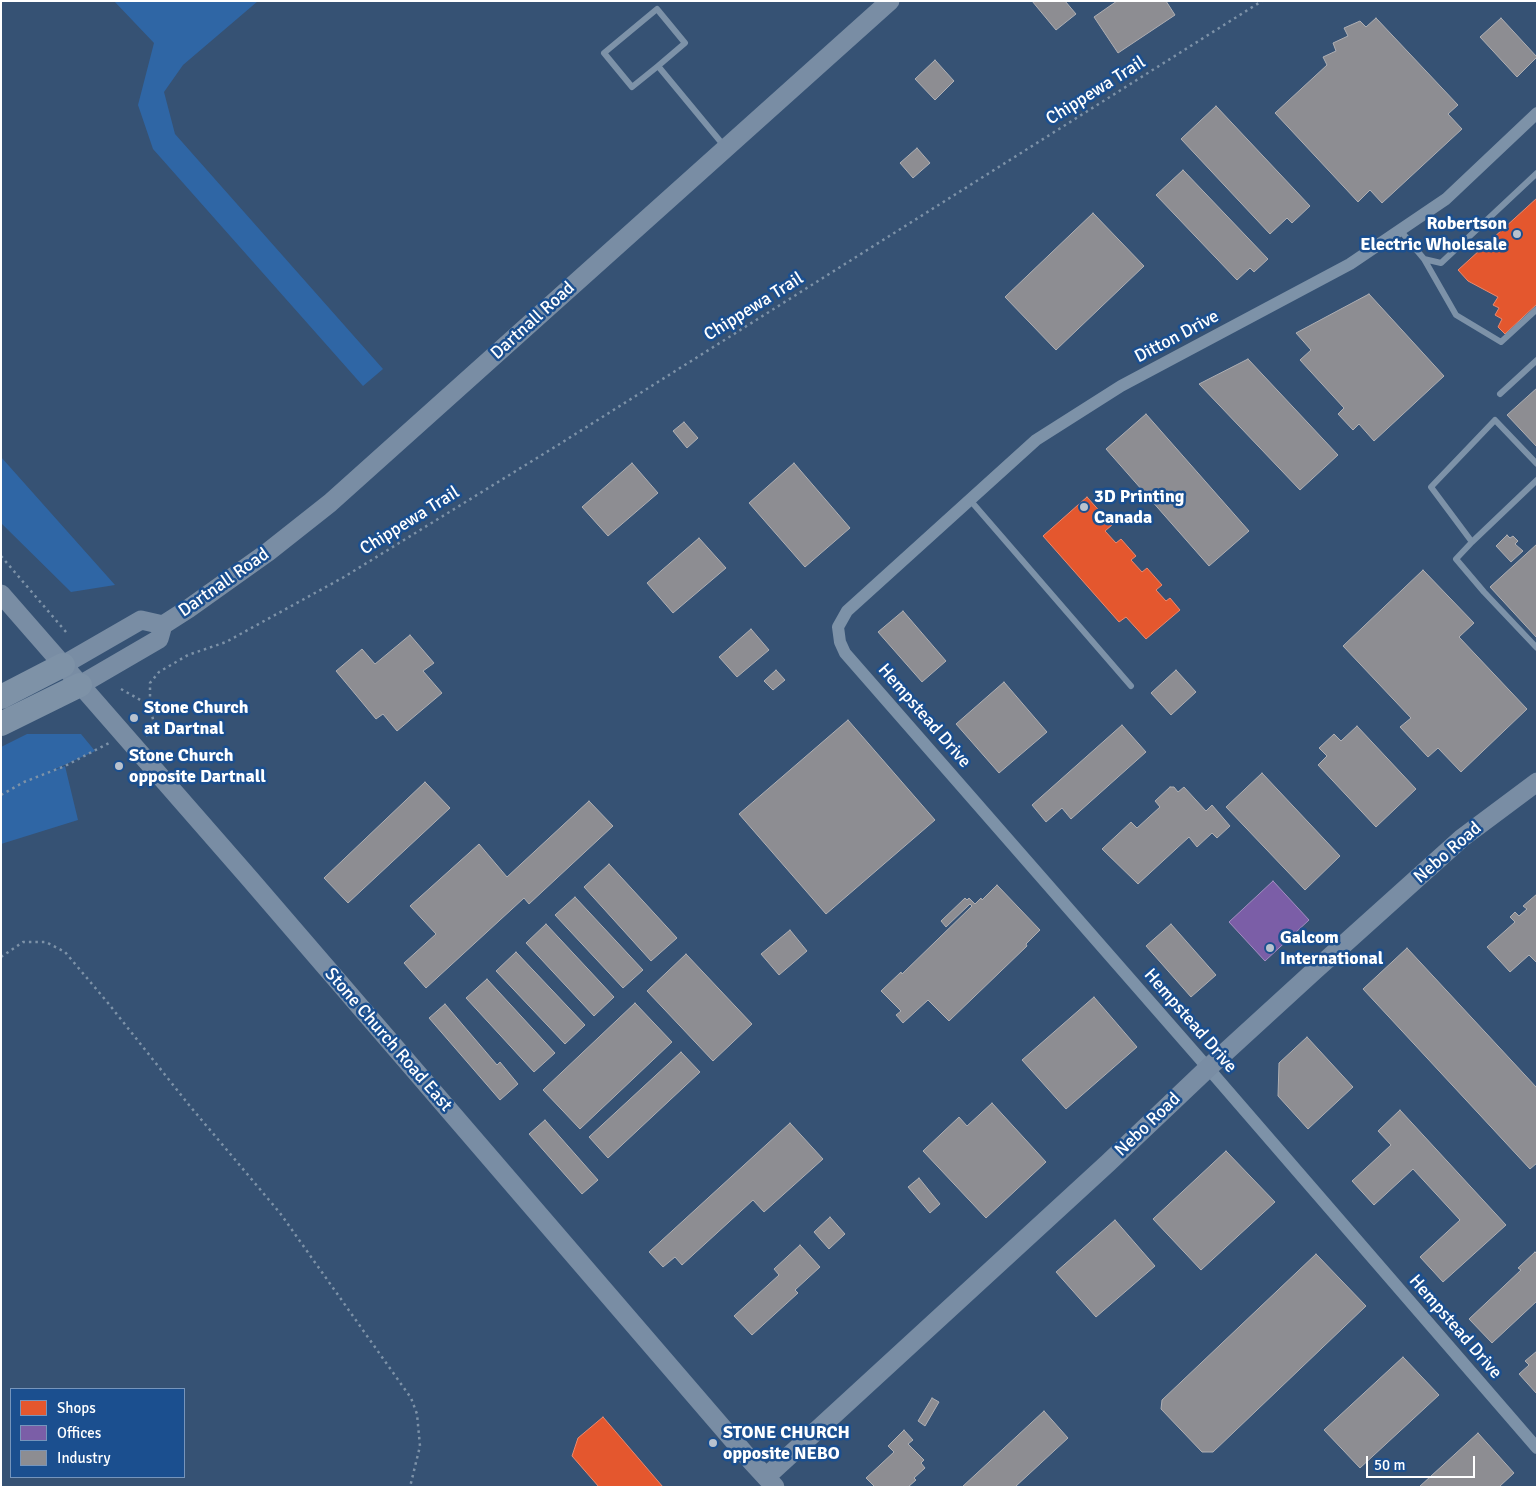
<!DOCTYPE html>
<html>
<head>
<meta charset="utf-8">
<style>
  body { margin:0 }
  #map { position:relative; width:1538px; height:1488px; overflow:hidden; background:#365274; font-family:Signika,sans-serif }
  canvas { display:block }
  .frame { position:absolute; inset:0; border:2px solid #fff; pointer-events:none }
  .legend { position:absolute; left:10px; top:1388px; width:175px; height:90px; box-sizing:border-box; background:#1b4f8f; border:1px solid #7695bc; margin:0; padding:6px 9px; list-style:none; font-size:15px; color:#fff }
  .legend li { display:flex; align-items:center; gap:10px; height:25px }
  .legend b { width:25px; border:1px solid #7695bc }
  .scale { position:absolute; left:1366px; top:1456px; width:109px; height:22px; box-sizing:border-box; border:2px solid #fff; border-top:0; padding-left:6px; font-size:15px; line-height:18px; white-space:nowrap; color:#fff; -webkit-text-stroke:4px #1b4f8f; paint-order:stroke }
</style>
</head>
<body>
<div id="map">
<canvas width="1538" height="1488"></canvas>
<div class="frame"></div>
<ul class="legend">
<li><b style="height:14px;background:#e4572e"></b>Shops</li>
<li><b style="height:14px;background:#7b5ea7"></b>Offices</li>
<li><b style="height:14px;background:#8d8d92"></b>Industry</li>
</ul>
<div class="scale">50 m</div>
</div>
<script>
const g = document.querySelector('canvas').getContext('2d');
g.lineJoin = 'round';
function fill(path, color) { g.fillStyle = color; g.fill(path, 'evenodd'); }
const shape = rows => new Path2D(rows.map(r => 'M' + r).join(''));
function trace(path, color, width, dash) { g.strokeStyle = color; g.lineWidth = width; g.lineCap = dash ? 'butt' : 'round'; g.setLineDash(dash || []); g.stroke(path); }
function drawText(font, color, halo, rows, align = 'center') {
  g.font = font + ' Signika,sans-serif'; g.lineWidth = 5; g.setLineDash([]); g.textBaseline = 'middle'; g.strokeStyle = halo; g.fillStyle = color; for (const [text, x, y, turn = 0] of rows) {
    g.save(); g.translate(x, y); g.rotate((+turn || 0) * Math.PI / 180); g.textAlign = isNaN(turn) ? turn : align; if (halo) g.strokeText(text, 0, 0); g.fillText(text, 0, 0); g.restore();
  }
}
fill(shape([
  [114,1,258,1,183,65,164,92,175,134,383,369,363,386,153,149,138,105,154,43],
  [1,457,115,585,71,592,1,523],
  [27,734,81,734,95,751,49,772,65,766,78,820,1,844,1,747]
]), '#2f66a5');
const shops = shape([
  [1537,198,1537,304,1505,334,1498,327,1502,319,1495,315,1499,308,1493,305,1498,297,1468,281,1458,270,1537,198],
  [1087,497,1112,525,1105,531,1116,543,1121,539,1136,556,1131,560,1142,572,1147,568,1162,585,1156,590,1166,601,1170,598,1180,610,1146,639,1126,617,1119,622,1043,536,1087,497],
  [603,1417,663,1487,599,1487,572,1456,578,1438,603,1417]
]);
fill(shops, '#e4572e');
trace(shops, '#ec896d', 1);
const offices = shape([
  [1273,881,1309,920,1265,961,1229,922,1273,881]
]);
fill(offices, '#7b5ea7');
trace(offices, '#a38ec1', 1);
const industry = shape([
  [1032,1,1065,1,1076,14,1056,30,1032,1],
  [1117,1,1166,1,1175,15,1118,53,1094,17,1117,1],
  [1376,18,1458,105,1448,114,1462,129,1382,203,1370,190,1358,202,1275,113,1327,65,1323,57,1336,51,1333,43,1348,36,1344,28,1360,21,1366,27,1376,18],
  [1501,18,1537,57,1517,77,1480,37,1501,18],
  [935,60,954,81,935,100,915,79,935,60],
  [1216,106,1310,206,1292,223,1287,218,1270,234,1181,139,1216,106],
  [917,148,930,163,913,178,900,163,917,148],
  [1183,170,1268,259,1254,272,1250,268,1237,280,1156,195,1183,170],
  [1093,213,1144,266,1056,350,1005,297,1093,213],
  [1369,294,1444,376,1374,441,1359,424,1353,430,1338,414,1344,408,1300,360,1311,350,1296,333,1369,294],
  [1248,359,1338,455,1300,490,1199,384,1248,359],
  [1537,388,1537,447,1507,415,1537,388],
  [1146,414,1249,531,1209,566,1106,449,1146,414],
  [684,422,698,438,687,448,673,431,684,422],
  [632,463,658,493,608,536,582,507,632,463],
  [794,463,850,528,805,567,749,503,794,463],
  [1507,535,1510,538,1513,536,1518,541,1515,544,1523,551,1511,562,1496,546,1507,535],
  [699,538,726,568,673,613,647,583,699,538],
  [1537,544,1537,638,1490,587,1537,544],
  [1423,570,1474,623,1459,637,1527,709,1461,772,1438,748,1428,757,1400,727,1411,718,1343,646,1423,570],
  [903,611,946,661,922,682,878,632,903,611],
  [751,629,769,650,737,677,719,657,751,629],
  [410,635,434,663,423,671,442,693,397,731,383,714,376,719,336,671,362,649,375,664,410,635],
  [776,670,785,680,773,690,764,681,776,670],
  [1176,670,1196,692,1171,715,1151,693,1176,670],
  [1004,682,1047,732,999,773,956,724,1004,682],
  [848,720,935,820,826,914,739,814,848,720],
  [1122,725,1146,752,1071,819,1062,808,1046,822,1032,805,1122,725],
  [1357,726,1416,789,1376,827,1318,765,1327,756,1319,748,1334,734,1341,741,1357,726],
  [1262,773,1340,856,1305,890,1226,807,1262,773],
  [425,782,450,808,348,903,324,878,425,782],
  [1170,787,1174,787,1178,792,1184,787,1206,811,1212,805,1230,826,1217,838,1212,833,1197,847,1189,837,1138,884,1102,849,1131,822,1137,828,1160,807,1155,801,1170,787],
  [589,801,613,826,529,904,524,898,426,988,404,963,436,934,410,906,479,844,507,877,589,801],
  [609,864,677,938,651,961,584,887,609,864],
  [997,885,1040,930,1026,944,1027,946,949,1021,928,1000,903,1023,896,1015,901,1011,881,991,901,972,902,974,972,906,970,904,946,927,941,921,965,898,967,900,969,898,975,904,981,898,982,900,997,885],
  [1537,894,1537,963,1529,955,1510,972,1487,947,1515,922,1510,917,1515,912,1519,916,1527,909,1523,906,1537,894],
  [575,897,643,970,623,988,555,915,575,897],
  [546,924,614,997,594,1016,526,943,546,924],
  [1171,924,1216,975,1191,997,1146,946,1171,924],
  [790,930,807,951,779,975,761,954,790,930],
  [1407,948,1537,1088,1537,1163,1530,1169,1363,989,1407,948],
  [516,952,585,1025,565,1044,496,971,516,952],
  [686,954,752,1024,713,1061,647,991,686,954],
  [487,979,555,1053,534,1072,466,998,487,979],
  [1094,997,1137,1047,1066,1109,1022,1060,1094,997],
  [635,1003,672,1042,580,1129,543,1090,635,1003],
  [445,1004,497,1065,500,1062,518,1084,500,1100,429,1018,445,1004],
  [1307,1037,1353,1087,1308,1129,1278,1096,1279,1063,1307,1037],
  [681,1052,700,1072,608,1158,589,1137,681,1052],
  [992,1103,1046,1162,986,1218,923,1151,959,1117,967,1126,992,1103],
  [1400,1110,1506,1225,1443,1282,1420,1257,1460,1220,1413,1169,1374,1205,1352,1181,1391,1145,1378,1131,1400,1110],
  [545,1120,598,1180,582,1194,529,1134,545,1120],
  [790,1123,823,1159,764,1212,753,1200,682,1265,675,1257,663,1267,649,1252,790,1123],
  [1226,1151,1275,1202,1201,1270,1153,1219,1226,1151],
  [919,1178,940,1204,930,1213,908,1187,919,1178],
  [830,1217,845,1234,829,1249,814,1232,830,1217],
  [1115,1220,1155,1266,1096,1317,1056,1272,1115,1220],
  [800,1245,820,1267,795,1290,798,1293,752,1335,734,1316,779,1275,774,1269,800,1245],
  [1535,1252,1537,1254,1537,1301,1492,1343,1469,1319,1521,1270,1518,1268,1535,1252],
  [1316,1254,1366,1306,1213,1452,1202,1452,1161,1409,1162,1400,1316,1254],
  [1537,1351,1537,1393,1536,1393,1519,1374,1529,1365,1525,1361,1537,1351],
  [1403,1357,1439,1395,1360,1468,1324,1430,1403,1357],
  [932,1398,939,1402,925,1426,918,1421,932,1398],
  [1044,1411,1068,1438,1015,1487,962,1487,1044,1411],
  [904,1430,913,1440,908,1444,924,1460,921,1463,925,1468,914,1478,916,1480,908,1487,875,1487,866,1478,894,1452,888,1446,904,1430],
  [1478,1433,1514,1473,1499,1487,1419,1487,1478,1433]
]);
fill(industry, '#8d8d92');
trace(industry, '#afafb3', 1);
trace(shape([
  [1,556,66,632],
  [121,689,142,701,150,703,150,683,159,672,188,655,226,642,344,577,558,445,1262,1],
  [146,736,154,725,150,703],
  [1,795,24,782,65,766,109,743],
  [1,957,23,942,46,942,65,952,108,1003,189,1105,280,1213,411,1398,417,1414,420,1446,410,1487]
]), '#7d92a8', 2.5, [2.5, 4]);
trace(shape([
  [658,66,685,43,657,9,604,53,632,87,658,66,725,147],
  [1400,230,1424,259,1441,263,1537,173],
  [1424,259,1456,315,1501,342,1537,309],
  [1500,394,1537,360],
  [1537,464,1495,420,1431,487,1472,542,1456,559,1484,592,1537,648],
  [970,500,1131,686],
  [1472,542,1537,480]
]), '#7d92a8', 6);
trace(shape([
  [1537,113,1446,199,1350,264,1121,386,1036,440,847,611,838,627,840,642,845,653,1208,1068,1537,1448]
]), '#7d92a8', 12);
trace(shape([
  [1,594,250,879,752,1462,775,1487],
  [63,665,141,620,163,625],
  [80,685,159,639,163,625,188,609,268,552,330,503,890,1],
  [766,1477,1108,1163,1208,1068,1313,972,1462,838,1537,782]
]), '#798da4', 19);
trace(shape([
  [1,697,63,665],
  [1,724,80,685]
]), '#7e92a7', 24);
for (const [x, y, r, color] of [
  [1517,234,5,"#b9c2ce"],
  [1084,507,5,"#b9c2ce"],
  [134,718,5,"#b9c2ce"],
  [119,766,5,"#b9c2ce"],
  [1270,948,5,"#b9c2ce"],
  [713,1443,5,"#b9c2ce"]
]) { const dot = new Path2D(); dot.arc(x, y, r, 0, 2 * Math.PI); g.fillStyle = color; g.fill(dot); trace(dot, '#1b4f8f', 2); }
drawText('18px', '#fff', '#1b4f8f', [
  ["Chippewa Trail",1096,91,-32],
  ["Chippewa Trail",754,307,-32],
  ["Dartnall Road",533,321,-42],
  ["Ditton Drive",1177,337,-28],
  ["Chippewa Trail",410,521,-32],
  ["Dartnall Road",224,583,-35],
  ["Hempstead Drive",924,716,49],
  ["Nebo Road",1448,853,-41],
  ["Hempstead Drive",1190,1021,49],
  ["Stone Church Road East",388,1040,49],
  ["Nebo Road",1148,1125,-44],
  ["Hempstead Drive",1455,1327,49]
]);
drawText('bold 18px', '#fff', '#1b4f8f', [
  ["Robertson",1507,224,"right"],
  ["Electric Wholesale",1507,245,"right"],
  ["3D Printing",1094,497],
  ["Canada",1094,518],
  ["Stone Church",144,708],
  ["at Dartnal",144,729],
  ["Stone Church",129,756],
  ["opposite Dartnall",129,777],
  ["Galcom",1280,938],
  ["International",1280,959],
  ["STONE CHURCH",723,1433],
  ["opposite NEBO",723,1454]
], 'left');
</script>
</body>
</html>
